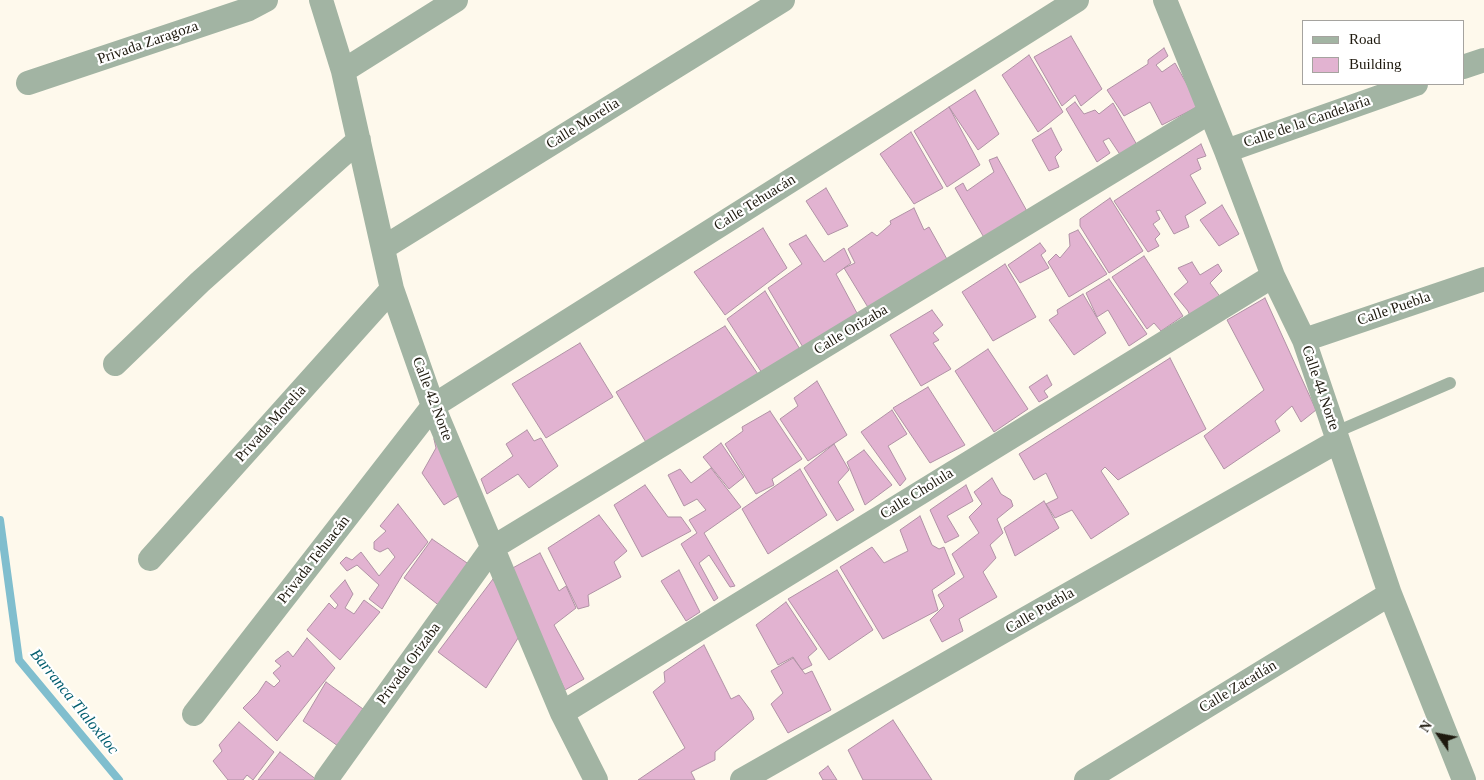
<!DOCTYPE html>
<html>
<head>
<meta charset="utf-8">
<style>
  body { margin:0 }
  #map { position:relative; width:1484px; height:780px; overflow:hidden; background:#fef9ec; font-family:Georgia,serif }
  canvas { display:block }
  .legend { position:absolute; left:1302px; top:20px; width:162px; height:65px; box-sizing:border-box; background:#fff; border:1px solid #a5a39f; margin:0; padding:6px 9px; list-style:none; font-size:15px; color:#1e190e }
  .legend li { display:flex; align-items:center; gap:10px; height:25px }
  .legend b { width:25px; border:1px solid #a5a39f }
  .north { position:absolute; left:1414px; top:710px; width:50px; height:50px; -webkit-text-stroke:4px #fff; paint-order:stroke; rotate:303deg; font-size:14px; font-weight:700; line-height:20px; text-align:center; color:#1e190e }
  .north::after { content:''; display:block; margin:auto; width:18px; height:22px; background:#1e190e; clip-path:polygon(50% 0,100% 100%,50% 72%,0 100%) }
</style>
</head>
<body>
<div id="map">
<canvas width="1484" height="780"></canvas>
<ul class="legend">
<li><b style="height:6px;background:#a2b4a3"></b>Road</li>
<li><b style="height:14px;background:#e2b3d1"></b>Building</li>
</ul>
<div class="north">N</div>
</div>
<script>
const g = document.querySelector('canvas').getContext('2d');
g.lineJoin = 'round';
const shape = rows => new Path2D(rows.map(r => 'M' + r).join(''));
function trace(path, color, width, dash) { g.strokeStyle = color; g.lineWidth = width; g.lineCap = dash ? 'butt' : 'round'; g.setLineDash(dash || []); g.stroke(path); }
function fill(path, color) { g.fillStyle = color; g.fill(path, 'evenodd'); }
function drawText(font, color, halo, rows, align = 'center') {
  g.font = font + ' Georgia,serif'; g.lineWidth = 4.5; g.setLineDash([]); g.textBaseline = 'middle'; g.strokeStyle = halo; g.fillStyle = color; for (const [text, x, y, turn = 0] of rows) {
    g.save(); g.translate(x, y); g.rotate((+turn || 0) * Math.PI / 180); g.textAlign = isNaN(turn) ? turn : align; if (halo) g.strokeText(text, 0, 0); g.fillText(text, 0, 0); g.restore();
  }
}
trace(shape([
  [0,520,19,660,119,780]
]), '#80bece', 8);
const building = shape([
  [1071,36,1102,89,1081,106,1075,95,1062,106,1034,57,1071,36],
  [1164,48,1168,56,1156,65,1162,72,1175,63,1199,106,1162,125,1150,102,1124,116,1107,90,1148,64,1148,60,1164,48],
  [1029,55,1063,112,1038,132,1002,75,1029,55],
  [975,90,999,134,978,150,949,107,975,90],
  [1075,102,1084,114,1095,110,1099,114,1113,103,1137,145,1121,156,1109,138,1103,141,1110,153,1097,162,1066,109,1075,102],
  [949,107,980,165,947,187,914,131,949,107],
  [1051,128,1062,150,1055,157,1059,167,1049,171,1032,140,1051,128],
  [911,132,943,188,914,204,880,154,911,132],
  [1201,144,1206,156,1197,159,1201,169,1190,175,1206,203,1185,216,1189,227,1174,234,1160,210,1156,211,1160,219,1153,224,1160,234,1155,239,1159,246,1148,252,1114,201,1201,144],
  [997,157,1028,213,986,241,955,188,963,183,967,191,994,172,989,160,997,157],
  [826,188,848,226,828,235,806,201,826,188],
  [1110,198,1143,251,1109,273,1080,226,1080,219,1110,198],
  [1222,205,1239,234,1219,246,1200,220,1222,205],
  [914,208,924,230,929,227,948,261,869,309,844,268,855,263,848,249,872,232,877,236,891,224,890,221,914,208],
  [763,228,787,268,725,315,694,272,763,228],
  [1078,230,1107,274,1069,297,1048,262,1056,254,1060,258,1070,246,1069,234,1078,230],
  [806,235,824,262,844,248,851,263,836,274,858,315,804,349,768,288,802,264,789,244,806,235],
  [1040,243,1046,251,1041,255,1049,268,1020,283,1008,265,1040,243],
  [1144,256,1183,316,1161,331,1154,323,1147,329,1112,277,1144,256],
  [1192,262,1200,275,1218,264,1222,271,1210,283,1224,302,1192,321,1188,311,1174,294,1188,282,1178,268,1192,262],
  [1005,264,1036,317,993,341,962,292,1005,264],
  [1109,279,1147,334,1129,346,1108,310,1097,317,1086,293,1109,279],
  [765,291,801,351,762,373,727,319,765,291],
  [1083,294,1106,333,1074,355,1049,320,1058,314,1057,310,1083,294],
  [1265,298,1316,410,1301,422,1292,406,1275,421,1280,431,1224,469,1204,436,1264,390,1227,320,1265,298],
  [932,310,943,325,933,333,939,340,933,343,951,369,921,386,890,335,932,310],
  [725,326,760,377,647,444,616,392,725,326],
  [580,343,613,397,546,438,512,384,580,343],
  [988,349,1028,409,994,432,955,371,988,349],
  [1170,358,1206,429,1118,480,1105,467,1101,471,1129,514,1091,539,1072,510,1055,518,1046,504,1058,498,1046,473,1034,480,1019,454,1170,358],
  [1047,375,1052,385,1044,391,1048,397,1039,402,1029,387,1047,375],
  [817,381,847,435,808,461,780,419,798,406,794,398,817,381],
  [928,387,965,445,930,463,893,408,928,387],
  [892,410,907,434,888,446,906,479,900,486,861,432,892,410],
  [770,411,802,459,772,479,774,485,756,494,725,444,743,431,742,427,770,411],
  [527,430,534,441,541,438,558,466,529,488,518,474,487,494,481,479,513,456,506,444,527,430],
  [434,439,465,492,444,505,422,473,436,448,434,439],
  [721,443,744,477,729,489,703,457,721,443],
  [834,444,849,470,838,482,854,510,837,521,804,468,834,444],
  [864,450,892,485,865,505,847,462,864,450],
  [711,468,741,507,704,533,735,586,730,587,709,555,699,563,718,598,714,601,681,544,697,533,689,520,706,510,697,499,684,506,668,475,680,469,691,483,711,468],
  [800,469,827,515,768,554,742,509,800,469],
  [992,478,1001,494,1011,500,1013,506,997,519,1003,533,990,545,996,558,983,572,997,597,959,619,963,631,942,642,930,620,944,606,938,595,964,577,952,554,979,533,969,517,982,504,974,492,992,478],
  [645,485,668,517,681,517,691,531,642,557,614,505,645,485],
  [966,485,973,501,947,516,959,536,945,543,930,510,966,485],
  [1044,501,1059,528,1015,556,1004,528,1044,501],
  [398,504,428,542,403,574,382,609,369,599,379,585,357,565,347,571,340,563,346,557,352,560,361,552,379,576,395,557,388,548,380,552,374,549,374,542,386,531,380,526,398,504],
  [599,515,627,551,614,562,621,577,588,595,589,606,578,609,548,548,599,515],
  [920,516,932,545,939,549,944,547,955,574,932,590,938,610,883,639,840,567,872,547,884,563,908,551,900,530,920,516],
  [432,539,470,565,441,607,404,578,432,539],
  [540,553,559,591,566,586,576,608,554,625,584,679,565,690,509,570,540,553],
  [679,570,700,612,686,621,661,581,679,570],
  [837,570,873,630,829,660,788,599,837,570],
  [493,579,522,632,486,688,438,652,493,579],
  [345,580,353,594,345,608,354,614,364,600,380,612,340,660,307,630,329,603,335,609,338,605,330,596,345,580],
  [786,602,817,649,808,657,812,665,802,670,793,657,778,665,756,625,786,602],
  [307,638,335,668,277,741,243,708,258,693,266,681,274,687,280,681,273,673,281,666,275,661,288,651,293,657,307,638],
  [704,645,731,699,739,695,751,711,754,719,715,752,715,760,691,772,695,780,638,780,685,748,653,692,665,682,664,672,704,645],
  [793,658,805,674,812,671,831,710,788,733,771,704,783,693,771,671,793,658],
  [326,682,363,709,338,746,303,721,326,682],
  [893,720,932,780,863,780,848,750,893,720],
  [239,722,274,752,253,780,247,775,243,780,228,780,213,761,222,751,219,745,239,722],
  [280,752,317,780,258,780,280,752],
  [828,766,837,780,823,780,819,773,828,766]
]);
fill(building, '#e2b3d1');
trace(building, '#b092a5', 1);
trace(shape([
  [1336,432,1450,383]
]), '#a2b4a3', 12);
trace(shape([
  [321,0,343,71,392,289,433,406,562,713,596,780],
  [1165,0,1226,151,1273,276,1304,340,1390,594,1464,780],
  [1463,67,1484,60],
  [343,71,456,0],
  [28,83,249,9,266,0],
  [1226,151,1416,84],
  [383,248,783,0],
  [1304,340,1484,279],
  [115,364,200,282,359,140],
  [150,559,392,289],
  [562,713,1273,276],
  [194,714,433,406,1077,0],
  [326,780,492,548,1210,112],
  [742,780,1338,441],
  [1086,780,1390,594]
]), '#a2b4a3', 24);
drawText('15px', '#1e190e', '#fff', [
  ["Privada Zaragoza",148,43,-19],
  ["Calle de la Candelaria",1307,122,-19],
  ["Calle Morelia",583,124,-32],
  ["Calle Tehuacán",755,203,-32],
  ["Calle Puebla",1394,309,-19],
  ["Calle Orizaba",851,330,-31],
  ["Calle 44 Norte",1320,388,71],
  ["Calle 42 Norte",432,399,69],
  ["Privada Morelia",271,424,-48],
  ["Calle Cholula",917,494,-32],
  ["Privada Tehuacán",314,560,-52],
  ["Calle Puebla",1040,611,-30],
  ["Privada Orizaba",409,664,-54],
  ["Calle Zacatlán",1238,687,-31]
]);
drawText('italic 16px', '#025d6e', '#fff', [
  ["Barranca Tlaloxtloc",74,702,51]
]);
</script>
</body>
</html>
